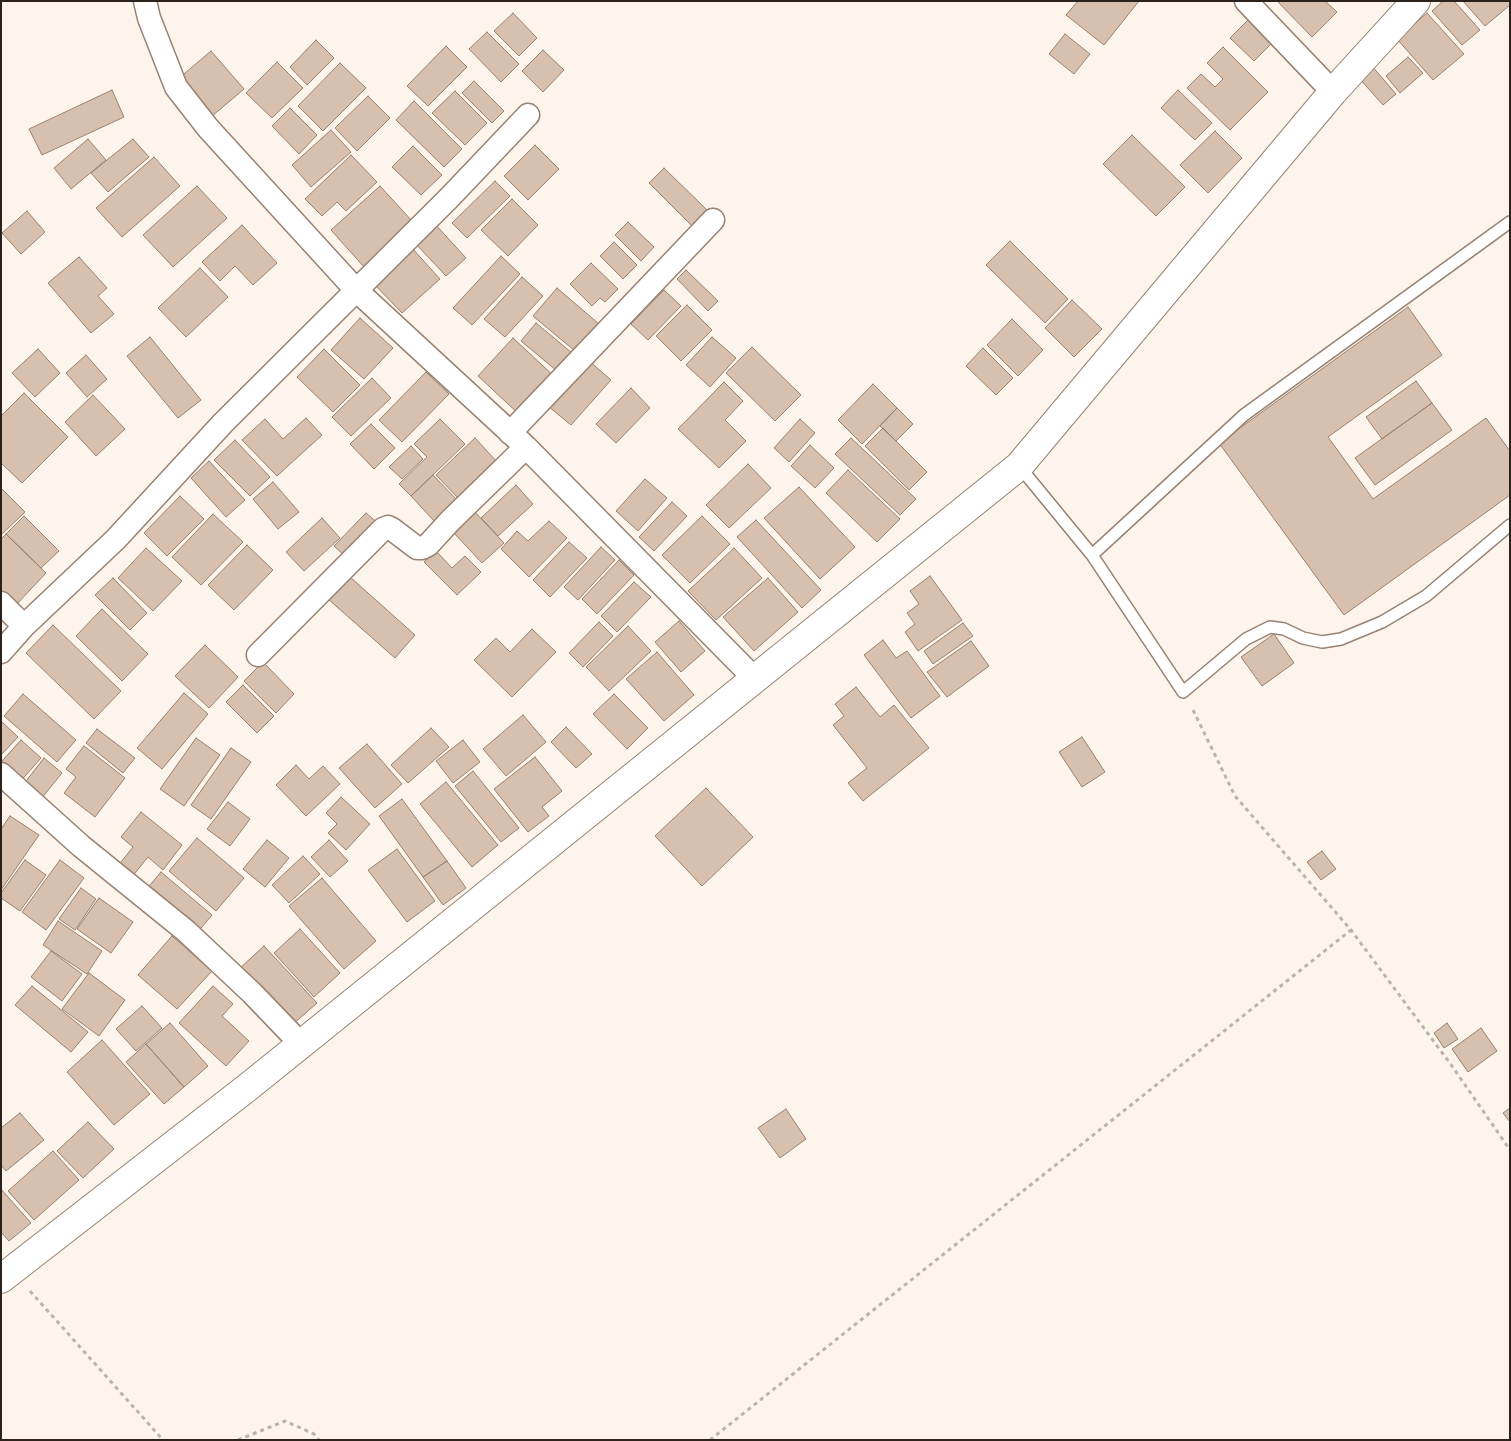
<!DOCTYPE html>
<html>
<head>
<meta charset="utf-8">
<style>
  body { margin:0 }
  #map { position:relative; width:1511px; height:1441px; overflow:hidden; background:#fdf4ec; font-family:Helvetica,sans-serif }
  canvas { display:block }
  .frame { position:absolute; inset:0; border:2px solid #2a221b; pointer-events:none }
</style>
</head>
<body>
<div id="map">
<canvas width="1511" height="1441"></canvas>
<div class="frame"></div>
</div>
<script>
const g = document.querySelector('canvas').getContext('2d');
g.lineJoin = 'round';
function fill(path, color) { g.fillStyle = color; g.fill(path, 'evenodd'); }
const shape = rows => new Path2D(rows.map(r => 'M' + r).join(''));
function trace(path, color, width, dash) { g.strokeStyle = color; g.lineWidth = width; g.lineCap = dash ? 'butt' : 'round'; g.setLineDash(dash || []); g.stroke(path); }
const building = shape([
  [1078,1,1139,1,1104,45,1066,15,1078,1],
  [1277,1,1325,1,1337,12,1312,37,1277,1],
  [1443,1,1454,1,1480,30,1462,45,1432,11,1443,1],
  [1463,1,1510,1,1510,5,1485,26,1463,1],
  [513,13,537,38,519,56,494,31,513,13],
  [1427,13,1464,54,1433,80,1397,39,1427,13],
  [1254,14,1277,38,1254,61,1230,38,1254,14],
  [487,32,519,64,501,82,469,49,487,32],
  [1065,34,1090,54,1074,74,1049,54,1065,34],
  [316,40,334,58,307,85,290,67,316,40],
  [446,46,467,67,428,106,407,86,446,46],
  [1223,47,1268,92,1230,130,1187,88,1201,74,1215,87,1223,79,1207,63,1223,47],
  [543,50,564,70,543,92,522,71,543,50],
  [211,51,244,89,211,117,178,79,211,51],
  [1408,57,1423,73,1400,93,1386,76,1408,57],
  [277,62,303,88,272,118,246,93,277,62],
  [340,63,366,88,323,131,298,106,340,63],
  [1372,66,1396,94,1383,105,1358,77,1372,66],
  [474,81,504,111,492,123,462,93,474,81],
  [112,90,124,117,42,155,29,129,112,90],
  [1178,90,1212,123,1195,140,1161,108,1178,90],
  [455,91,487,123,465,145,432,113,455,91],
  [368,96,390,118,357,151,335,128,368,96],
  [414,101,462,149,444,167,396,120,414,101],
  [290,108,317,135,299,154,272,126,290,108],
  [331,130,351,152,311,187,292,165,331,130],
  [1215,131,1242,158,1208,193,1180,165,1215,131],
  [1132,135,1185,187,1156,216,1103,164,1132,135],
  [88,139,106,160,71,189,54,168,88,139],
  [133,139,149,157,108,192,91,173,133,139],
  [535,145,559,169,528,200,504,176,535,145],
  [413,146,442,175,421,195,392,167,413,146],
  [351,155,377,182,346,211,337,202,322,216,305,199,351,155],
  [154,157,180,186,122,237,96,208,154,157],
  [664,168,707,210,692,226,649,183,664,168],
  [495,181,510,196,467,238,452,223,495,181],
  [197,186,227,218,173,267,143,235,197,186],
  [380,186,413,222,364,267,331,230,380,186],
  [512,199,538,225,508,256,481,230,512,199],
  [27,211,45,232,21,254,2,233,27,211],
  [628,222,654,247,641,261,615,235,628,222],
  [435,224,466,258,446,276,415,243,435,224],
  [242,225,277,263,253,285,235,266,220,281,202,262,242,225],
  [1010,241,1068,299,1045,323,986,265,1010,241],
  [614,242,637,265,623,279,600,256,614,242],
  [412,248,440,279,402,313,373,283,412,248],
  [501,256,520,274,472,325,453,308,501,256],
  [79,257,107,288,98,296,114,314,91,333,48,283,79,257],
  [591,263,618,289,605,302,600,298,592,306,570,284,591,263],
  [200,268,228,297,186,337,158,308,200,268],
  [686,270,718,301,708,311,677,279,686,270],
  [522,277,543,296,505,337,484,319,522,277],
  [557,288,599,324,575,351,533,316,557,288],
  [664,290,681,306,648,340,631,324,664,290],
  [1072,300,1102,329,1074,357,1045,328,1072,300],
  [687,305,712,330,681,361,656,336,687,305],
  [1408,307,1442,355,1328,437,1373,499,1486,418,1510,451,1510,495,1344,615,1219,443,1408,307],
  [360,318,393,348,364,379,331,350,360,318],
  [1012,319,1043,350,1018,376,987,345,1012,319],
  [536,323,572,353,557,371,521,341,536,323],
  [150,337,201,400,178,418,127,356,150,337],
  [712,337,736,358,710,387,686,365,712,337],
  [513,338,556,378,521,416,478,376,513,338],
  [752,347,801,395,775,421,726,373,752,347],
  [983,348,1013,378,996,395,966,366,983,348],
  [38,349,60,373,35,397,12,373,38,349],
  [324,349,360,385,333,412,297,377,324,349],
  [86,355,107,379,87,397,66,373,86,355],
  [588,360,611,380,571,425,548,406,588,360],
  [426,372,449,394,402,442,379,420,426,372],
  [372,378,391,398,351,436,332,417,372,378],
  [1416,381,1432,403,1382,439,1366,417,1416,381],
  [724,382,743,401,725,420,746,441,719,468,678,429,724,382],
  [873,384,897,408,862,444,838,420,873,384],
  [631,388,650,408,616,443,596,424,631,388],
  [24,393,68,437,22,483,1,463,1,416,24,393],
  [93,395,125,429,96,456,65,422,93,395],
  [1432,403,1452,430,1375,485,1355,458,1432,403],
  [897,408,913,424,896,441,880,426,897,408],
  [306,418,322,435,277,476,242,440,265,419,283,439,306,418],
  [440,419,465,444,411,496,399,484,427,457,414,444,440,419],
  [800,419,815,433,789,462,774,448,800,419],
  [371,424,395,448,374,469,350,444,371,424],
  [883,428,927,472,909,490,865,446,883,428],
  [475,438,498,463,459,499,436,475,475,438],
  [851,438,916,499,900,515,835,454,851,438],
  [235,440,270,477,250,496,214,460,235,440],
  [810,445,834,468,815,488,791,466,810,445],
  [411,446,423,459,402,479,389,467,411,446],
  [209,461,245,500,226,517,191,478,209,461],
  [748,464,771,488,729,528,706,505,748,464],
  [848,470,900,519,877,542,826,493,848,470],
  [433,475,457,500,435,522,411,496,433,475],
  [645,479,667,498,638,531,616,511,645,479],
  [273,482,299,512,278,529,253,499,273,482],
  [516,485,533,504,498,536,481,518,516,485],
  [799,487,855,547,820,579,764,518,799,487],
  [1,488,25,512,1,535,1,488],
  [180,496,204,519,167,556,144,533,180,496],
  [672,502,687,516,654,551,639,537,672,502],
  [474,511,504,543,482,563,452,531,474,511],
  [366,513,380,525,348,559,334,546,366,513],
  [213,514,243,542,201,585,172,557,213,514],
  [24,516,59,551,41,568,6,534,24,516],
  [702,516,730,544,690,583,662,555,702,516],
  [322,518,340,538,304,571,286,552,322,518],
  [756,520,821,590,802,608,737,537,756,520],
  [549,521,567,538,529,577,501,549,517,531,528,541,549,521],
  [6,534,46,573,14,607,1,594,1,539,6,534],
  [569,542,587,558,550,597,533,580,569,542],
  [247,545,273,570,234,610,208,585,247,545],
  [601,547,615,560,578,600,564,587,601,547],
  [146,548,182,581,153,611,118,578,146,548],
  [734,548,762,578,716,620,688,591,734,548],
  [436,551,452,568,465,556,481,572,457,595,424,562,436,551],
  [619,560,634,575,597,614,582,599,619,560],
  [349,576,415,635,395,658,328,599,349,576],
  [930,576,962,620,918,651,905,632,915,624,907,613,919,604,910,591,930,576],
  [113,578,147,613,130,630,95,595,113,578],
  [768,578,798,612,754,651,723,617,768,578],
  [634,582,651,597,617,632,601,616,634,582],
  [102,609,148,654,122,681,76,636,102,609],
  [679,621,705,651,681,672,655,642,679,621],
  [599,622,613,636,583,667,569,653,599,622],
  [963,623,973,636,933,664,924,651,963,623],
  [53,625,121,691,94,719,26,653,53,625],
  [628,626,651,651,609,691,586,667,628,626],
  [532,629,556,652,512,697,474,660,496,638,510,652,532,629],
  [1274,634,1294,663,1262,686,1241,657,1274,634],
  [883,640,896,658,907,651,940,696,911,718,864,655,883,640],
  [971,641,989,666,947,697,927,672,971,641],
  [205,645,238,677,209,708,175,676,205,645],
  [657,652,694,695,664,721,626,679,657,652],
  [263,662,294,694,276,713,244,681,263,662],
  [243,685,274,716,257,733,226,702,243,685],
  [856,687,880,717,894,705,929,748,863,801,848,783,867,768,833,725,844,716,835,704,856,687],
  [184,693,208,714,162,769,137,748,184,693],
  [23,694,76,740,57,762,4,716,23,694],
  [614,694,648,728,627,749,593,714,614,694],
  [523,715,546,742,506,776,483,749,523,715],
  [1,721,18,737,1,755,1,721],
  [566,727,592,754,576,768,551,742,566,727],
  [431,728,449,747,408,783,391,765,431,728],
  [97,729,135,758,123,773,86,743,97,729],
  [1082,737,1105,772,1082,787,1059,752,1082,737],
  [196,738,220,755,184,806,160,789,196,738],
  [21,740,41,758,18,784,1,770,1,762,21,740],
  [463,740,480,762,453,783,436,761,463,740],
  [367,744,402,784,375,808,339,768,367,744],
  [84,746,125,778,95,817,64,793,76,777,66,769,84,746],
  [231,748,251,762,211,819,191,805,231,748],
  [535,757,562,791,542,807,549,816,528,832,494,789,535,757],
  [44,758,62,773,41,799,23,785,44,758],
  [296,765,309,779,323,766,340,784,306,816,276,785,296,765],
  [473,771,519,828,501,842,455,786,473,771],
  [446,782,498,845,472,867,420,804,446,782],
  [706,788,753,837,702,886,655,836,706,788],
  [341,797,370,824,346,850,328,833,337,824,326,813,341,797],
  [402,799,447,861,423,877,379,816,402,799],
  [228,802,250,819,230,846,207,829,228,802],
  [141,812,182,845,163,870,148,857,131,878,117,867,133,847,121,837,141,812],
  [10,816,39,835,1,890,1,829,10,816],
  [197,838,244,878,216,911,169,871,197,838],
  [267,840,289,858,265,887,243,869,267,840],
  [329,840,348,861,330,877,311,857,329,840],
  [397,849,435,901,407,922,368,870,397,849],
  [1322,851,1336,869,1321,880,1307,862,1322,851],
  [303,856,320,874,289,903,272,885,303,856],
  [25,860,46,875,20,911,1,898,1,893,25,860],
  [60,860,84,878,46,930,22,912,60,860],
  [447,861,466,888,443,905,423,877,447,861],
  [161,872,212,915,196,934,145,891,161,872],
  [322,878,376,941,344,969,289,906,322,878],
  [81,888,96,899,75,930,59,919,81,888],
  [99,898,133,922,111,953,77,929,99,898],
  [58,921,102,951,87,974,43,945,58,921],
  [300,929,340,973,314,997,274,953,300,929],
  [172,936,212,971,177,1009,138,975,172,936],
  [264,946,317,1003,292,1025,239,969,264,946],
  [51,951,82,974,62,1001,31,977,51,951],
  [89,973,125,1000,99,1036,62,1009,89,973],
  [32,986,88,1032,71,1052,15,1005,32,986],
  [213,986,233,1004,222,1016,249,1041,226,1066,179,1023,213,986],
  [142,1006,162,1028,136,1051,116,1029,142,1006],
  [170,1023,208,1066,184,1087,146,1044,170,1023],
  [1447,1023,1458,1039,1444,1048,1434,1033,1447,1023],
  [1481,1028,1497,1051,1468,1072,1452,1049,1481,1028],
  [102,1040,150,1094,114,1125,67,1072,102,1040],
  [146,1044,184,1087,164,1104,126,1062,146,1044],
  [1510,1108,1510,1122,1503,1113,1510,1108],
  [786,1109,806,1139,780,1158,758,1128,786,1109],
  [20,1113,44,1140,6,1171,1,1165,1,1128,20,1113],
  [88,1122,114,1149,83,1178,57,1151,88,1122],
  [53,1151,79,1180,34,1220,8,1191,53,1151],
  [1,1189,31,1223,9,1241,1,1232,1,1189]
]);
fill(building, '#d7c0ae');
trace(building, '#978171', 1);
const lane = shape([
  [1019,466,1092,555,1183,692,1246,639,1270,627,1284,629,1303,638,1322,642,1341,639,1382,622,1426,596,1510,525],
  [1092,555,1244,415,1510,222]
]);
const street = shape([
  [145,1,149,18,176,87,208,128,356,290,526,447,754,678],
  [1246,1,1333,92],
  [510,433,713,220],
  [1,603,24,626],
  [1,652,24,626,116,539,223,423,449,198,528,115],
  [258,655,383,529,388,527,392,529,417,548,422,548,428,545,450,521,526,447],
  [1,774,81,846,186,931,252,993,300,1043]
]);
const secondary = shape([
  [1,1279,248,1087,1019,466,1333,92,1416,1]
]);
trace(lane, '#988272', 14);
trace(street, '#988272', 25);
trace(secondary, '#988272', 30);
trace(shape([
  [1193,710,1235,796,1351,930,1452,1066,1510,1150],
  [30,1291,163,1440],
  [238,1440,285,1421,314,1434,319,1440],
  [710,1440,1351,930]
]), '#bcb3ac', 3, [4, 4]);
trace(lane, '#fff', 11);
trace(street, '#fff', 22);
trace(secondary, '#fff', 28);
</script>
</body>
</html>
